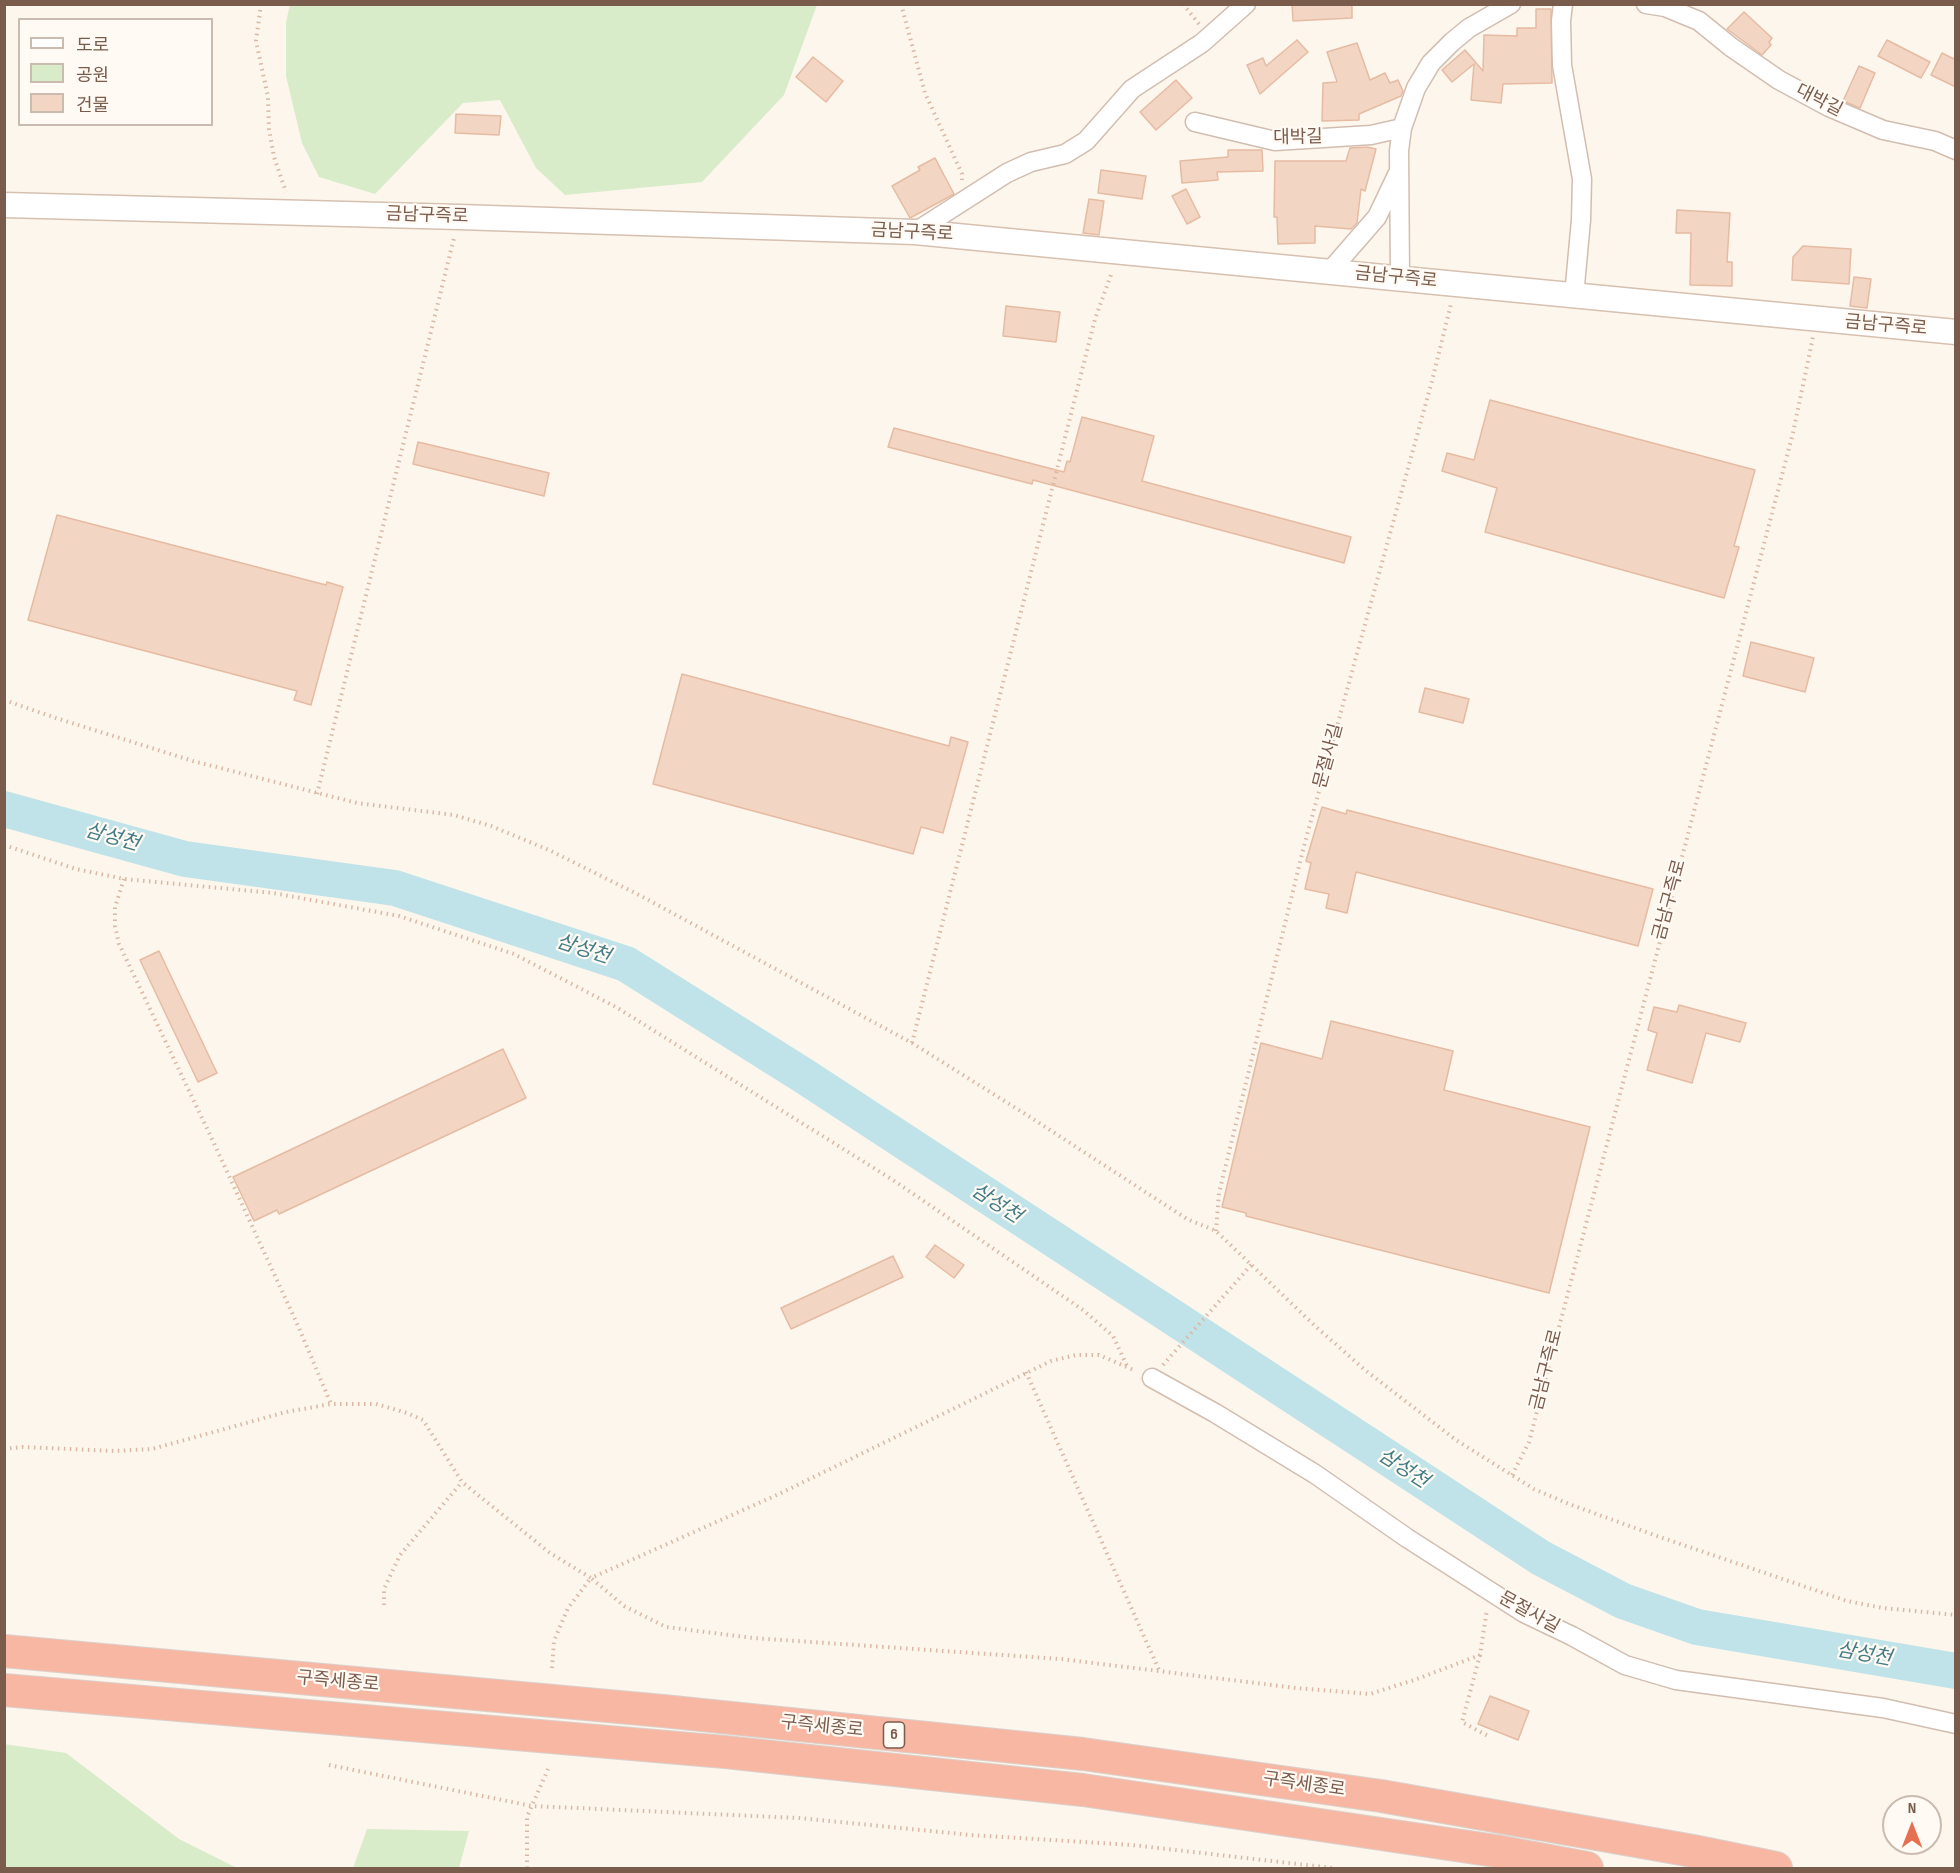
<!DOCTYPE html>
<html>
<head>
<meta charset="utf-8">
<style>
  body { margin:0 }
  #map { position:relative; width:1960px; height:1873px; overflow:hidden; background:#fdf6ec; font-family:"Sofia Sans Condensed","Noto Sans KR",sans-serif }
  canvas { display:block }
  .frame { position:absolute; inset:0; border:6px solid #7a5c4d; pointer-events:none }
  .legend { position:absolute; left:18px; top:18px; width:195px; height:108px; box-sizing:border-box; background:#fffaf3; border:2px solid #cabbb1; margin:0; padding:8px 10px; list-style:none; font-size:18px; color:#7a5c4d }
  .legend li { display:flex; align-items:center; gap:12px; height:30px }
  .legend b { width:30px; border:2px solid #cabbb1 }
  .north { position:absolute; left:1882px; top:1795px; width:60px; height:60px; box-sizing:border-box; background:#fffaf3; border:2px solid #cabbb1; border-radius:50%; rotate:0deg; font-size:16px; font-weight:700; line-height:24px; text-align:center; color:#7a5c4d }
  .north::after { content:''; display:block; margin:auto; width:21px; height:27px; background:#e76f51; clip-path:polygon(50% 0,100% 100%,50% 72%,0 100%) }
</style>
</head>
<body>
<div id="map">
<canvas width="1960" height="1873"></canvas>
<div class="frame"></div>
<ul class="legend">
<li><b style="height:8px;background:#fff"></b>도로</li>
<li><b style="height:16px;background:#d8ecc9"></b>공원</li>
<li><b style="height:16px;background:#f3d5c3"></b>건물</li>
</ul>
<div class="north">N</div>
</div>
<script>
const g = document.querySelector('canvas').getContext('2d');
g.lineJoin = 'round';
function fill(path, color) { g.fillStyle = color; g.fill(path, 'evenodd'); }
const shape = rows => new Path2D(rows.map(r => 'M' + r).join(''));
function trace(path, color, width, dash) { g.strokeStyle = color; g.lineWidth = width; g.lineCap = dash ? 'butt' : 'round'; g.setLineDash(dash || []); g.stroke(path); }
function drawText(font, color, halo, rows, align = 'center') {
  g.font = font + ' "Sofia Sans Condensed","Noto Sans KR",sans-serif'; g.lineWidth = 4.5; g.setLineDash([]); g.textBaseline = 'middle'; g.strokeStyle = halo; g.fillStyle = color; for (const [text, x, y, turn = 0] of rows) {
    g.save(); g.translate(x, y); g.rotate((+turn || 0) * Math.PI / 180); g.textAlign = isNaN(turn) ? turn : align; if (halo) g.strokeText(text, 0, 0); g.fillText(text, 0, 0); g.restore();
  }
}
fill(shape([
  [290,4,817,4,817,5,784,95,702,182,565,195,536,168,500,100,463,103,375,194,319,177,302,143,286,76,286,23],
  [4,1744,66,1753,179,1839,237,1868,5,1868],
  [367,1829,469,1831,459,1868,353,1868]
]), '#d8ecc9');
trace(shape([
  [4,809,185,859,395,888,626,964,804,1076,1541,1558,1623,1601,1697,1627,1956,1671]
]), '#bfe3e8', 36);
const building = shape([
  [1292,4,1352,4,1352,18,1293,21,1292,4],
  [1536,9,1551,9,1552,83,1503,84,1501,103,1471,100,1474,64,1452,82,1442,70,1465,50,1483,71,1484,35,1517,36,1517,28,1536,28,1536,9],
  [1744,12,1772,38,1769,42,1771,45,1762,55,1727,29,1744,12],
  [1297,40,1308,52,1260,94,1247,65,1263,58,1266,66,1297,40],
  [1887,40,1930,62,1921,78,1878,56,1887,40],
  [1357,43,1370,80,1385,73,1390,83,1398,80,1403,91,1401,96,1359,114,1359,120,1322,121,1323,83,1337,82,1327,52,1357,43],
  [1942,53,1956,60,1956,87,1931,75,1942,53],
  [813,57,843,81,826,102,796,77,813,57],
  [1859,66,1875,73,1860,108,1843,101,1859,66],
  [1176,80,1192,98,1156,130,1140,112,1176,80],
  [456,114,501,116,499,135,455,133,456,114],
  [1367,147,1376,149,1365,191,1361,189,1357,223,1351,229,1315,226,1315,243,1278,244,1277,217,1274,217,1275,161,1346,161,1350,148,1367,147],
  [1228,150,1262,150,1263,171,1217,172,1218,180,1182,183,1180,161,1228,157,1228,150],
  [935,158,954,194,910,218,892,186,920,170,918,167,935,158],
  [1101,170,1146,176,1142,199,1098,193,1101,170],
  [1186,189,1200,217,1187,224,1172,196,1186,189],
  [1089,199,1104,201,1099,235,1083,233,1089,199],
  [1677,210,1730,213,1727,262,1732,262,1732,286,1690,285,1691,233,1676,233,1677,210],
  [1803,246,1851,249,1849,284,1792,280,1793,257,1803,246],
  [1854,277,1871,279,1867,308,1850,306,1854,277],
  [1006,306,1060,312,1056,342,1003,336,1006,306],
  [1490,400,1755,470,1734,546,1739,547,1724,598,1485,532,1497,488,1442,471,1447,453,1474,460,1490,400],
  [1082,417,1154,436,1142,481,1351,537,1344,563,1033,480,1032,484,888,447,894,428,1064,472,1067,461,1070,462,1082,417],
  [418,442,549,473,544,496,413,464,418,442],
  [57,515,326,585,327,582,343,587,311,705,294,700,297,691,28,620,57,515],
  [1751,642,1814,658,1805,692,1743,676,1751,642],
  [682,674,949,746,951,737,968,742,943,833,921,827,913,854,653,784,682,674],
  [1425,688,1469,699,1463,723,1419,712,1425,688],
  [1322,807,1346,814,1347,810,1653,889,1638,946,1356,872,1347,913,1326,908,1329,894,1305,889,1311,863,1306,861,1322,807],
  [159,951,217,1073,198,1082,140,960,159,951],
  [1679,1005,1746,1023,1740,1042,1706,1033,1692,1083,1647,1070,1657,1033,1648,1030,1654,1007,1677,1012,1679,1005],
  [1331,1021,1453,1051,1444,1090,1590,1127,1549,1293,1246,1216,1246,1213,1222,1207,1261,1043,1322,1059,1331,1021],
  [503,1049,526,1098,279,1214,277,1210,254,1221,233,1177,503,1049],
  [935,1245,964,1265,954,1278,926,1257,935,1245],
  [893,1256,903,1277,791,1329,781,1308,893,1256],
  [1490,1696,1529,1711,1518,1740,1478,1724,1490,1696]
]);
fill(building, '#f3d5c3');
trace(building, '#e6bba3', 1.5);
const street = shape([
  [1563,4,1561,21,1562,65,1582,179,1581,220,1574,296],
  [1646,4,1665,7,1699,21,1731,47,1779,80,1829,107,1883,130,1935,141,1956,150],
  [1195,122,1275,141,1371,135,1402,128],
  [915,232,1007,173,1031,162,1065,154,1086,141,1132,89,1202,43,1246,4],
  [1330,271,1377,217,1397,175],
  [1400,278,1399,151,1402,128,1416,88,1431,63,1452,42,1469,28,1511,4],
  [1152,1378,1215,1413,1315,1474,1407,1538,1524,1613,1572,1636,1625,1665,1676,1680,1883,1708,1956,1724]
]);
const secondary = shape([
  [4,205,459,217,915,232,1956,332]
]);
const highway = shape([
  [4,1651,663,1711,1083,1754,1381,1796,1693,1851,1776,1868],
  [4,1690,725,1752,1083,1790,1496,1851,1587,1868]
]);
trace(street, '#d1beb0', 21);
trace(secondary, '#d6c0b0', 27);
trace(highway, '#dad1cd', 34);
trace(shape([
  [261,4,256,41,268,97,269,129,274,157,286,192],
  [901,4,925,93,962,174,962,180],
  [1183,4,1199,24],
  [4,700,56,718,193,761,357,803,454,815,491,826,549,850,641,896,912,1043,1030,1117,1187,1219,1216,1231,1314,1325,1365,1370,1456,1440,1534,1489,1569,1504,1657,1536,1847,1601,1883,1608,1956,1615],
  [317,794,454,238],
  [4,845,76,869,124,879,273,893,399,916,514,954,616,1007,893,1180,1083,1310,1113,1336,1127,1366],
  [124,879,115,907,115,926,119,944,212,1139,299,1328,331,1404],
  [912,1043,1095,319,1112,272],
  [1216,1231,1219,1193,1304,846,1432,381,1451,304],
  [1163,1365,1252,1264],
  [1026,1372,1159,1670],
  [4,1449,22,1447,115,1451,152,1449,286,1412,331,1404,376,1404,407,1413,423,1420,462,1482,550,1553,591,1578,779,1494,1051,1361,1076,1355,1099,1355,1136,1371],
  [1512,1475,1529,1442,1793,433,1813,337],
  [384,1605,384,1589,400,1555,462,1482],
  [1480,1655,1462,1722,1488,1736],
  [552,1668,554,1641,568,1608,591,1578,624,1606,666,1627,753,1638,1061,1659,1296,1688,1370,1694,1417,1679,1480,1655,1487,1609],
  [329,1765,532,1806,799,1818,971,1835,1132,1845,1333,1868],
  [527,1868,527,1817,549,1767]
]), '#d9b8a5', 4, [1.5, 4.5]);
trace(street, '#fff', 18);
trace(secondary, '#fff', 24);
trace(highway, '#f7b7a3', 32);
for (const [x, y, w] of [
  [894,1735,21]
]) { const box = new Path2D(); box.roundRect(x - w / 2, y - 13, w, 26, 4.5); g.fillStyle = '#fffaf3'; g.fill(box); trace(box, '#7a5c4d', 1.5); }
drawText('bold 16px', '#7a5c4d', null, [
  ["6",894,1735]
]);
drawText('18px', '#7a5c4d', '#fffaf3', [
  ["대박길",1819,101,27],
  ["대박길",1298,138,-1],
  ["금남구즉로",427,216,2],
  ["금남구즉로",912,233,3],
  ["금남구즉로",1396,278,6],
  ["금남구즉로",1886,326,5],
  ["문절사길",1329,756,-75],
  ["금남구즉로",1670,900,-75],
  ["금남구즉로",1547,1370,-76],
  ["문절사길",1529,1613,29],
  ["구즉세종로",338,1682,5],
  ["구즉세종로",822,1727,6],
  ["구즉세종로",1304,1785,8]
]);
drawText('italic 20px', '#437c86', '#fffaf3', [
  ["삼성천",112,838,16],
  ["삼성천",583,950,18],
  ["삼성천",996,1204,33],
  ["삼성천",1403,1469,33],
  ["삼성천",1864,1655,10]
]);
</script>
</body>
</html>
